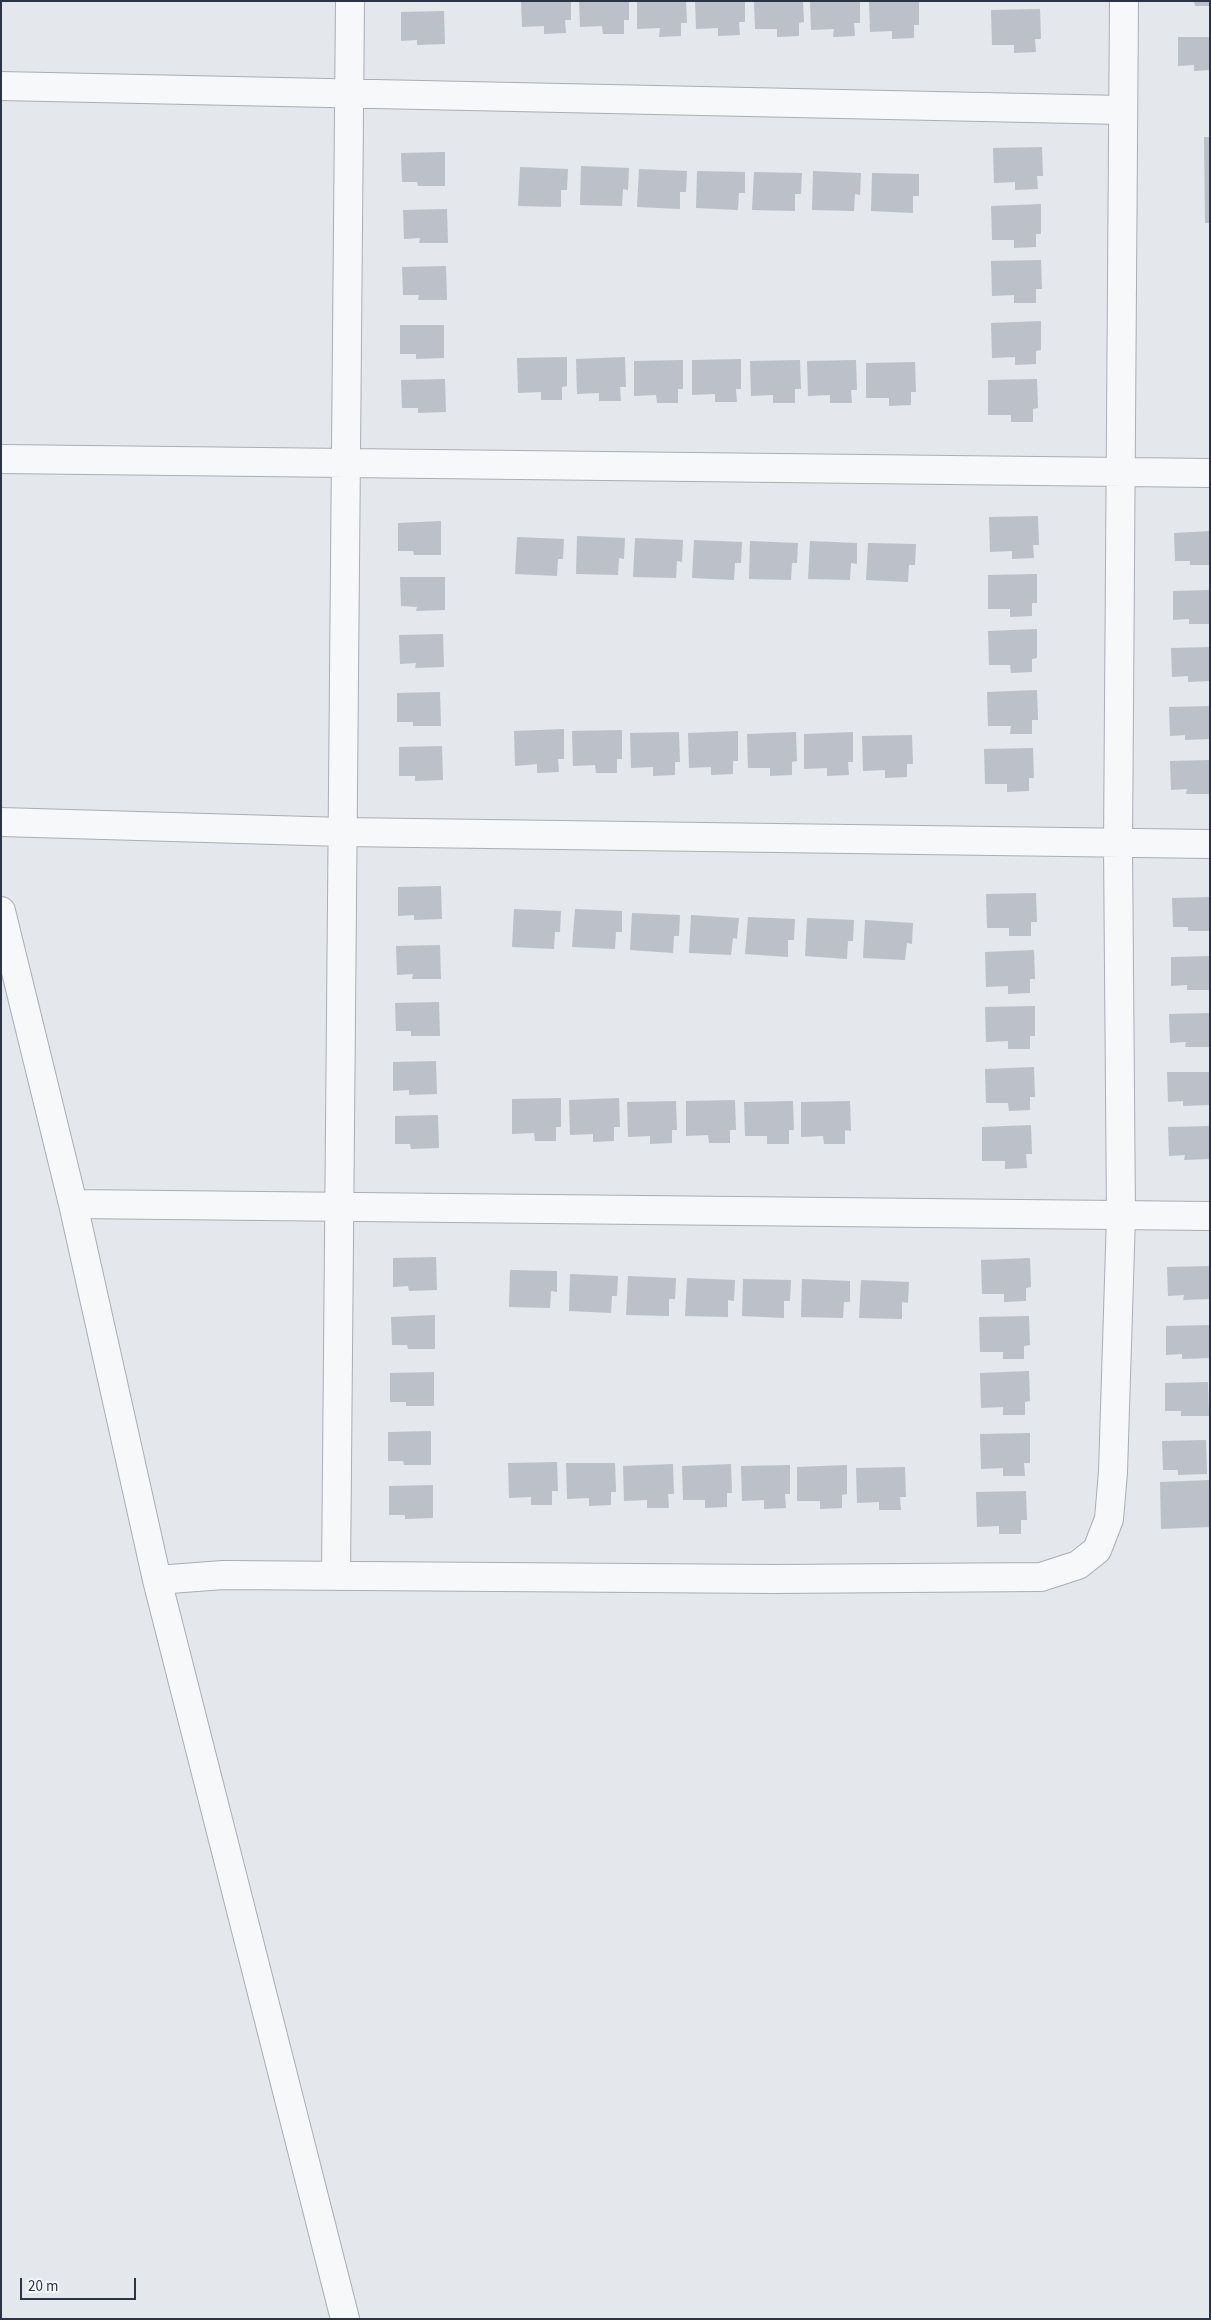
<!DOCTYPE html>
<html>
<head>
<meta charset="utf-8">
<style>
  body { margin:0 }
  #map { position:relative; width:1211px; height:2320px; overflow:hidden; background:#e4e7ec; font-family:"Source Sans 3",sans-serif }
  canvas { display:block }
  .frame { position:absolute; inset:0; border:2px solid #2b3444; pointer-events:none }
  .scale { position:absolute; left:20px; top:2278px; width:116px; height:22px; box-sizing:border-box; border:2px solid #2b3444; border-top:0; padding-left:6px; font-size:15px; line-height:18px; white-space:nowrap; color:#2b3444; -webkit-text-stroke:4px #f4f6f9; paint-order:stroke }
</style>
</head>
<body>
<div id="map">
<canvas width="1211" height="2320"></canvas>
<div class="frame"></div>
<div class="scale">20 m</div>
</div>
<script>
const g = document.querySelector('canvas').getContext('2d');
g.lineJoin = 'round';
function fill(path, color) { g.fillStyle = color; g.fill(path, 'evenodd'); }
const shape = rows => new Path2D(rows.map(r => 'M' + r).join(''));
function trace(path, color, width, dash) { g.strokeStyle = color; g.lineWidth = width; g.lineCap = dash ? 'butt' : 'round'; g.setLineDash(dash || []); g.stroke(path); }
fill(shape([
  [521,1,571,1,571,20,565,20,566,33,544,34,544,26,522,27],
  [579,1,629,1,629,20,624,20,624,34,603,34,602,26,580,27],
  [637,1,686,1,687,23,681,23,681,36,659,37,660,28,637,29],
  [695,1,745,1,745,22,739,22,740,35,718,36,718,28,696,29],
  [754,1,803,1,804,22,799,23,799,36,777,37,777,29,755,29],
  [810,1,860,1,860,23,854,23,855,36,833,37,834,29,811,30],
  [869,1,919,1,919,25,914,25,914,38,892,39,892,31,870,32],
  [1194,1,1210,1,1210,6,1195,6],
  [1040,9,1041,39,1035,39,1036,52,1014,53,1014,45,992,45,991,10],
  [444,11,445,44,417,45,417,40,401,41,401,12],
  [1178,37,1210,37,1210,70,1194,71,1194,65,1178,66],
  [1204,137,1210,137,1210,223,1205,223],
  [1042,147,1043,176,1037,176,1038,189,1015,190,1015,182,994,183,993,148],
  [445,152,445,186,418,186,417,182,402,182,401,153],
  [581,166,629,168,628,190,623,189,622,206,580,205],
  [520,167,568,169,567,190,561,190,561,207,518,206],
  [639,169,687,171,686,192,680,192,680,209,637,207],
  [697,171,745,172,745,193,739,193,738,210,696,208],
  [813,171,861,173,860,195,855,194,854,211,812,210],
  [754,172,802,173,801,194,795,194,795,211,752,210],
  [872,173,919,174,919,196,913,196,913,213,871,211],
  [1041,204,1041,234,1036,234,1036,247,1014,248,1014,240,992,240,991,206],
  [447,209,448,243,419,243,420,238,404,239,403,210],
  [1041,260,1042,289,1036,289,1036,303,1014,303,1014,295,992,296,991,261],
  [446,266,447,300,418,300,419,295,403,295,402,267],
  [1041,321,1041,350,1036,351,1036,364,1015,365,1015,357,992,358,991,323],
  [400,325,444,325,444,358,416,359,416,354,400,354],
  [567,357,567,386,562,387,562,400,541,400,541,392,518,393,517,358],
  [625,357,626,387,620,387,621,401,599,401,599,393,577,394,576,359],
  [741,359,741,389,736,389,737,402,715,402,715,394,692,395,692,360],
  [683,360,683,389,678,389,678,403,657,403,656,395,634,396,634,361],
  [800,360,801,389,795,389,795,403,773,403,773,395,751,396,750,361],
  [856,360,857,390,851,390,852,403,830,403,830,395,808,396,807,361],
  [915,362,916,392,911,392,911,405,889,406,889,398,866,398,866,363],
  [445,379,446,412,418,413,418,408,402,408,401,380],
  [1037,379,1038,408,1033,409,1033,422,1011,422,1011,415,988,415,988,380],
  [1038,516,1039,545,1033,545,1034,558,1012,559,1012,551,990,552,989,517],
  [441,521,441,555,414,555,413,551,398,551,398,523],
  [1210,531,1210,565,1190,565,1190,561,1175,561,1174,533],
  [577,536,625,538,624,559,619,558,618,575,576,574],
  [517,537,564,539,563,559,558,559,557,576,515,574],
  [635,538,683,540,682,562,677,561,676,578,633,577],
  [694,540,742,542,741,563,735,563,734,580,692,578],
  [750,541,798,543,797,563,792,563,791,580,749,579],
  [810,541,857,543,857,564,851,563,850,580,808,579],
  [868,543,916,544,915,565,909,565,908,582,866,580],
  [1037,574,1037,603,1032,603,1032,616,1010,617,1010,609,988,609,988,575],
  [400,577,445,577,445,610,416,611,417,607,401,606],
  [1210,590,1210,624,1189,624,1189,619,1173,620,1173,591],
  [1037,629,1037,658,1032,659,1032,672,1011,673,1010,665,989,665,988,631],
  [443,634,444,667,415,668,416,663,400,664,399,635],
  [1210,647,1210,681,1188,682,1188,676,1172,677,1171,648],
  [1037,690,1038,720,1032,720,1032,734,1010,734,1011,726,988,726,987,692],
  [440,692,441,726,413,726,413,722,397,722,397,693],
  [1210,706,1210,739,1185,740,1185,735,1170,736,1169,707],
  [564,729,564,759,558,759,559,772,537,773,537,764,515,766,514,731],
  [622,730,622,759,617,759,617,773,596,773,595,765,573,766,572,731],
  [738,731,738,761,733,761,733,774,711,775,711,767,689,768,688,733],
  [679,732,680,762,675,762,675,775,653,776,653,767,631,768,630,733],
  [796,732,797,761,792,762,792,775,770,776,770,768,748,768,747,734],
  [853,732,853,762,848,762,849,775,827,776,827,768,804,769,804,734],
  [912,735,913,764,907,764,907,777,885,778,885,770,863,771,862,736],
  [442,746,443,780,415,781,415,776,399,776,399,747],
  [1033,748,1034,778,1029,778,1029,791,1007,792,1007,784,985,784,984,749],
  [1210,760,1210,794,1186,794,1187,789,1171,790,1170,761],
  [441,886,442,919,414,920,414,915,398,916,398,887],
  [1036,893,1037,922,1031,922,1031,936,1009,936,1009,928,987,928,986,894],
  [1210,897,1210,931,1188,931,1188,927,1173,927,1172,898],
  [514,909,561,911,560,932,555,932,554,949,512,947],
  [575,909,622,911,622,932,616,932,615,949,572,947],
  [632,913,680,915,679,936,674,936,673,953,630,950],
  [691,915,739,918,737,939,733,938,731,955,689,953],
  [748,917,795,919,794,940,788,940,788,957,745,954],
  [807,918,854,920,853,941,848,941,847,959,805,956],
  [865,920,913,923,912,944,907,943,905,960,863,958],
  [440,945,441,979,412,979,413,974,397,975,396,946],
  [1034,950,1035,979,1030,979,1030,993,1008,994,1008,986,986,987,985,952],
  [1210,956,1210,990,1187,990,1187,985,1171,986,1171,957],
  [439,1002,440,1036,411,1036,411,1031,396,1031,395,1003],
  [1035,1006,1035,1036,1030,1036,1030,1049,1008,1049,1008,1041,986,1042,985,1007],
  [1210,1013,1210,1047,1185,1047,1186,1042,1170,1043,1169,1014],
  [436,1061,437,1094,409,1095,409,1090,393,1091,393,1062],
  [1034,1067,1035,1097,1030,1097,1030,1110,1009,1111,1008,1103,986,1103,985,1069],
  [1167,1072,1210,1072,1210,1105,1183,1106,1183,1101,1168,1102],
  [561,1098,561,1127,556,1127,556,1141,535,1141,534,1133,512,1134,512,1099],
  [619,1098,620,1127,614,1127,614,1141,593,1142,593,1134,570,1135,569,1100],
  [735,1100,736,1130,730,1130,730,1143,709,1143,708,1135,686,1136,686,1101],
  [676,1101,677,1130,672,1130,672,1143,650,1144,650,1136,628,1137,627,1102],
  [793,1101,794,1130,789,1130,789,1144,767,1144,767,1136,745,1136,744,1102],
  [850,1101,851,1131,845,1130,845,1144,824,1144,823,1136,801,1137,801,1102],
  [438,1115,439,1148,411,1149,410,1144,395,1144,395,1116],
  [1031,1125,1032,1154,1026,1154,1027,1168,1005,1169,1005,1161,982,1161,982,1127],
  [1210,1126,1210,1159,1184,1160,1185,1155,1169,1156,1168,1127],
  [436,1257,437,1290,409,1291,408,1286,393,1287,393,1258],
  [1030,1258,1031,1287,1026,1288,1026,1301,1004,1302,1004,1294,982,1294,981,1260],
  [1210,1266,1210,1299,1183,1300,1184,1295,1168,1296,1167,1267],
  [510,1270,557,1271,557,1292,551,1291,550,1308,509,1307],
  [570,1274,618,1276,617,1296,612,1296,611,1313,569,1311],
  [628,1276,676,1278,675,1299,669,1299,669,1316,626,1315],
  [687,1278,735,1280,734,1301,728,1300,728,1317,685,1316],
  [743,1279,791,1280,790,1301,784,1301,784,1318,742,1316],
  [802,1279,850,1281,850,1302,844,1302,843,1318,801,1317],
  [861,1280,909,1282,908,1303,902,1302,902,1319,859,1318],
  [435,1315,435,1349,408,1349,407,1345,392,1345,391,1317],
  [1029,1316,1030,1345,1024,1346,1024,1359,1003,1359,1003,1352,980,1352,979,1317],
  [1209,1325,1210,1358,1182,1359,1182,1354,1166,1355,1166,1326],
  [1029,1371,1030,1401,1025,1402,1025,1415,1003,1415,1003,1407,981,1408,980,1373],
  [434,1372,434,1406,406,1406,406,1402,390,1402,390,1373],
  [1208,1382,1209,1416,1181,1416,1181,1411,1165,1411,1165,1383],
  [431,1431,431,1465,404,1465,403,1461,388,1461,388,1432],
  [1030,1433,1030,1463,1024,1463,1025,1476,1003,1476,1003,1468,981,1469,980,1434],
  [1206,1440,1207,1474,1178,1475,1178,1470,1163,1470,1162,1441],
  [557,1462,558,1491,552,1491,552,1505,531,1505,531,1497,509,1498,508,1463],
  [566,1463,615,1463,616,1492,611,1492,611,1505,589,1506,589,1498,567,1499],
  [673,1464,674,1494,668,1494,669,1508,647,1508,647,1500,624,1501,623,1466],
  [731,1464,732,1493,727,1493,727,1507,705,1508,705,1500,683,1500,682,1466],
  [790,1465,790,1494,785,1494,786,1508,764,1509,764,1500,742,1501,741,1466],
  [847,1465,847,1494,842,1495,842,1508,820,1509,820,1501,797,1501,797,1467],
  [905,1467,906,1497,900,1497,901,1510,879,1510,879,1502,857,1503,856,1468],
  [1210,1480,1210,1527,1161,1529,1160,1482],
  [433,1485,433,1518,405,1519,405,1515,389,1515,389,1486],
  [1026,1491,1027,1520,1021,1520,1021,1534,999,1534,999,1526,977,1527,976,1492]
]), '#bbc0c9');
const minor = shape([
  [1,86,1122,110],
  [1,459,1210,473],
  [1,822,343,832,1210,844],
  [1,911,73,1204,157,1580,345,2319],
  [73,1204,1210,1216],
  [336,1576,350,1],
  [157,1580,223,1575,774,1579,1041,1577,1078,1565,1097,1550,1109,1519,1113,1472,1121,1216,1118,845,1124,1]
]);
trace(minor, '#a9aeb6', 30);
trace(minor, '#f7f8fa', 28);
</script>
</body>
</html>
